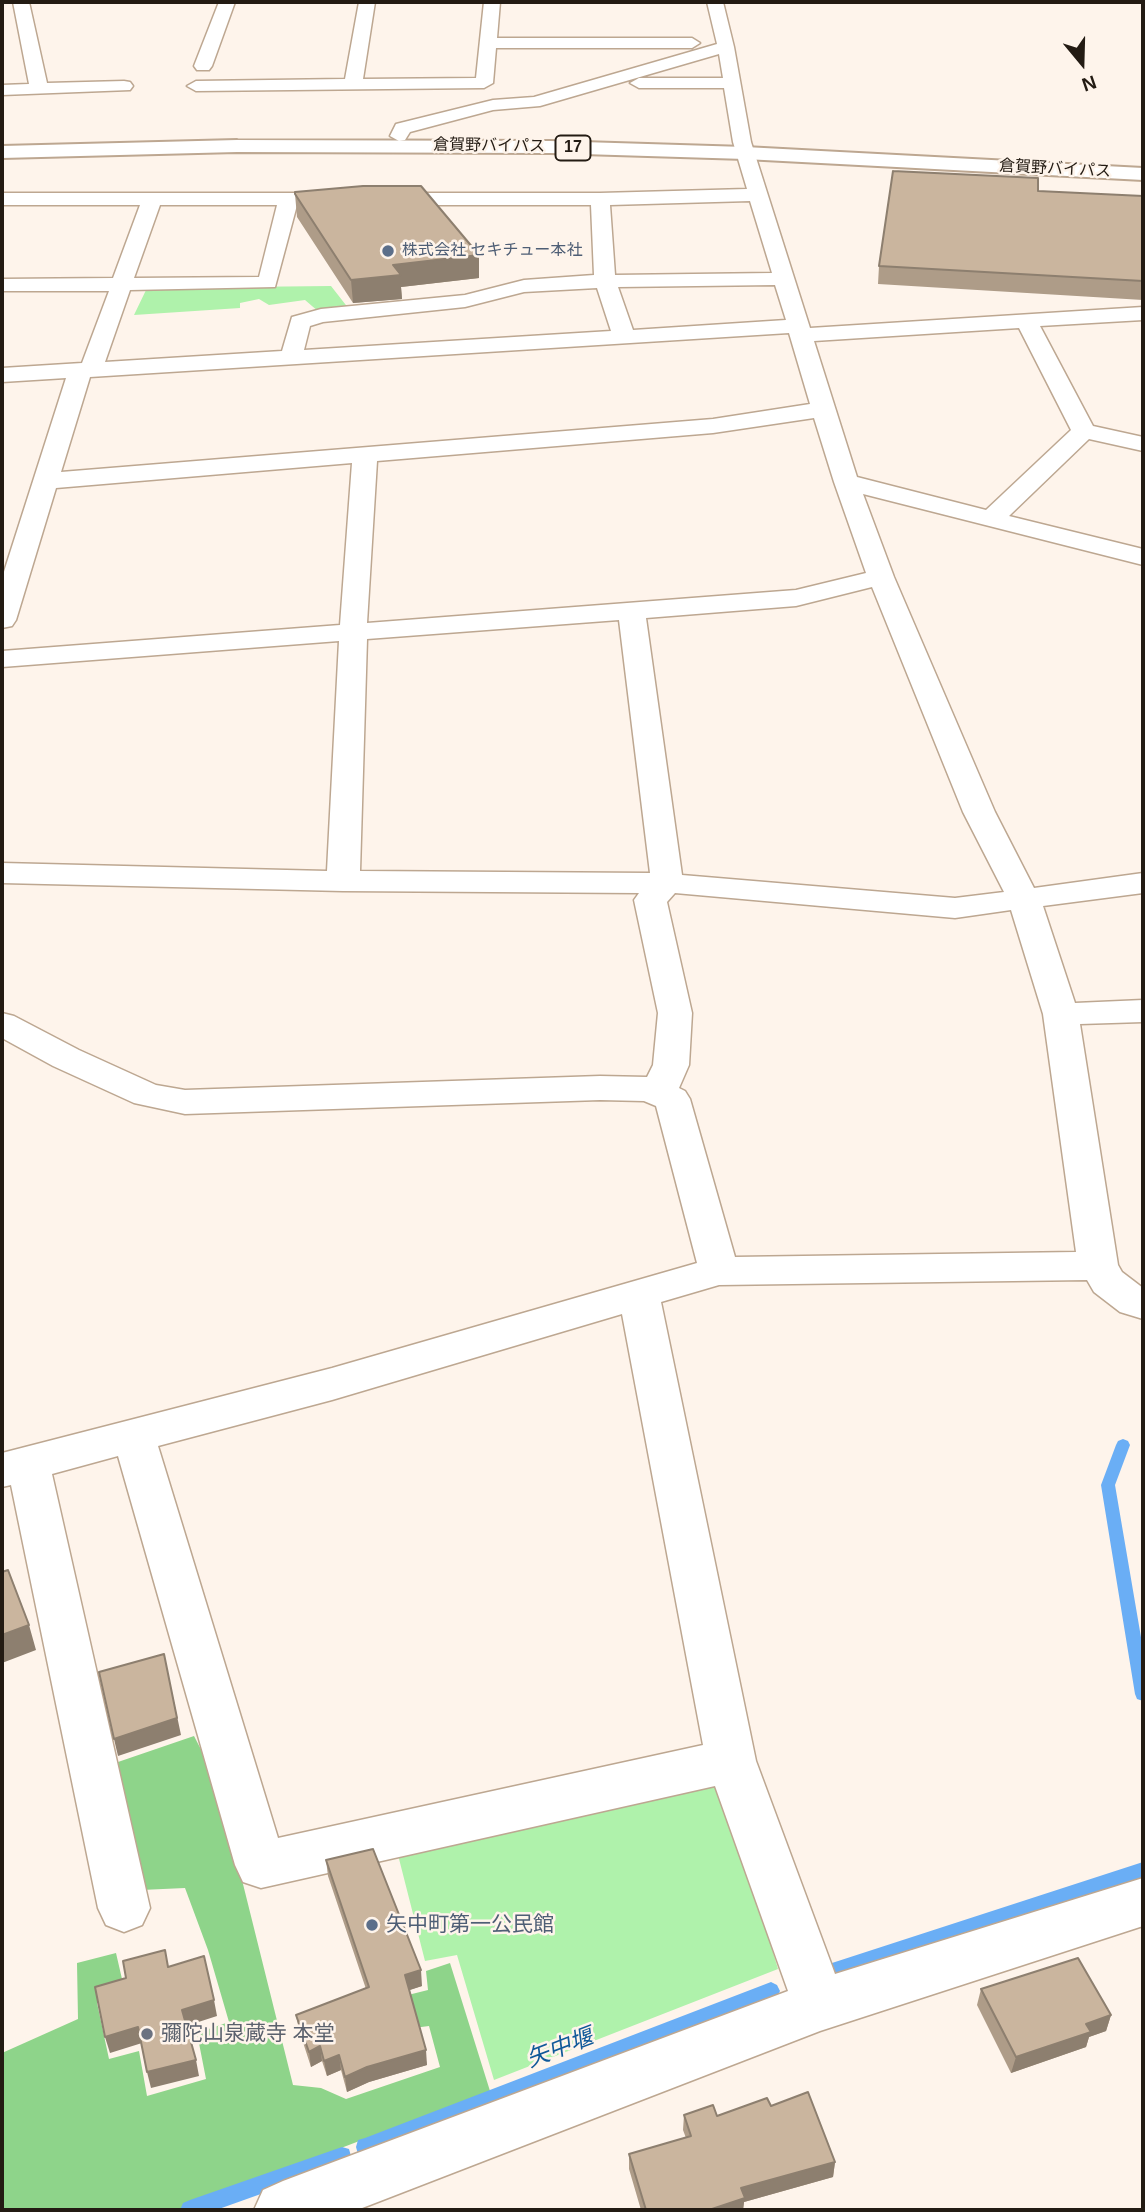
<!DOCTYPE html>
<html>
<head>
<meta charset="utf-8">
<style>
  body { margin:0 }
  #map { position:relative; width:1145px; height:2212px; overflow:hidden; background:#fef4eb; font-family:Helvetica,sans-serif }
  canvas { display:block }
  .frame { position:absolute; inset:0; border:4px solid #231b13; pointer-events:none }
  .north { position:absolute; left:1047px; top:28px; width:70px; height:70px; -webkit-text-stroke:5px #fef4eb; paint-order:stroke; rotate:161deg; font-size:19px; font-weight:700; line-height:28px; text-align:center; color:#231b13 }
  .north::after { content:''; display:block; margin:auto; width:24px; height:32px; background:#231b13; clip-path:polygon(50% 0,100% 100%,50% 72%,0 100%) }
</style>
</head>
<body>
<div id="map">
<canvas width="1145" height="2212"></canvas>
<div class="frame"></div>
<div class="north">N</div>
</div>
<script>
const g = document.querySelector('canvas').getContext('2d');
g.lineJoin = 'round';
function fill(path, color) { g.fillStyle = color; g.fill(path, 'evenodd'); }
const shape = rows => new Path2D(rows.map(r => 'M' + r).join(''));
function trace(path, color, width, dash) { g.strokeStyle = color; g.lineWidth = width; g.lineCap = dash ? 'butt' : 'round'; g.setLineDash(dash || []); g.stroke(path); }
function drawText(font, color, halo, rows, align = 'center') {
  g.font = font + ' Helvetica,"Noto Sans JP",sans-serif'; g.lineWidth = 5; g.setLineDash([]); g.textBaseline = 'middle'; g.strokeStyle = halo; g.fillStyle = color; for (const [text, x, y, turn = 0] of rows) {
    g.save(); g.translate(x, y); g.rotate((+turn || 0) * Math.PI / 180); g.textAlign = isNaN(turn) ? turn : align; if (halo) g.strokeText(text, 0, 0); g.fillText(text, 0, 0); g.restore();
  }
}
fill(shape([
  [331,286,349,309,319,312,305,300,269,305,259,299,240,303,240,308,134,315,147,288],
  [722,1779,778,1969,494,2080,457,1955,425,1961,396,1847]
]), '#aff2ab');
fill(shape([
  [194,1736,209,1765,242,1880,293,2085,321,2088,346,2099,440,2067,429,2026,406,2029,400,1997,428,1990,426,1971,450,1963,490,2091,179,2210,2,2210,2,2053,78,2019,77,1963,116,1953,125,1992,97,2003,109,2059,139,2051,147,2096,206,2079,197,2033,229,2022,208,1950,185,1888,141,1890,118,1762]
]), '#8ed48a');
fill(shape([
  [1123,1439,1128,1441,1130,1445,1115,1485,1143,1649,1143,1701,1137,1699,1135,1694,1101,1485,1116,1445,1118,1441,1123,1439],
  [1143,1862,1143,1878,832,1979,826,1977,823,1971,826,1965,832,1963,1143,1862],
  [771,1982,777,1985,780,1991,777,1997,365,2156,358,2154,356,2147,358,2140,365,2138,771,1982],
  [342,2147,349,2149,351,2156,349,2163,342,2165,216,2210,180,2210,183,2203,190,2200,342,2147]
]), '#6aaef5');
const minor = shape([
  [13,2,29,2,47,83,124,81,130,82,133,86,130,90,2,95,2,85,29,84,13,2],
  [219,2,235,2,212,66,209,70,197,70,194,66,219,2],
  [359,2,375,2,363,79,476,78,484,2,500,2,497,38,692,38,700,43,692,48,496,48,493,83,484,88,196,91,187,86,196,81,345,79,359,2],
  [707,2,723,2,734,47,751,142,810,328,1143,307,1143,320,1040,326,1093,426,1143,437,1143,451,1089,439,1009,516,1143,549,1143,565,863,494,894,577,995,812,1034,888,1143,873,1143,893,1043,906,1075,1003,1143,1000,1143,1022,1080,1024,1118,1265,1122,1272,1143,1288,1143,1319,1120,1312,1094,1292,1087,1280,719,1285,661,1302,756,1761,835,1974,1143,1878,1143,1926,820,2031,357,2210,254,2210,263,2190,283,2181,788,1991,715,1786,261,1888,243,1882,235,1865,118,1456,52,1474,150,1908,142,1925,124,1932,106,1925,98,1908,11,1485,2,1487,2,1453,332,1368,697,1263,656,1106,644,1101,600,1100,185,1114,134,1103,53,1066,2,1038,2,1013,14,1016,79,1050,156,1085,185,1090,600,1076,647,1077,653,1065,658,1013,634,900,639,893,343,891,2,883,2,863,327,871,339,641,2,667,2,651,340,625,352,463,56,488,16,620,12,626,2,628,2,578,66,378,2,382,2,368,82,363,109,291,2,291,2,279,113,278,140,205,2,205,2,193,600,193,747,189,733,142,724,88,639,88,630,83,639,78,723,78,719,54,540,106,493,110,410,132,405,140,399,141,390,136,396,124,493,100,534,97,717,44,707,2],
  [750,201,772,273,615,275,610,205,750,201],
  [160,205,277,205,259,277,134,278,160,205],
  [297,205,591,205,594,275,524,280,465,295,321,309,292,317,282,351,105,362,130,290,275,287,297,205],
  [775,285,786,320,633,330,618,287,775,285],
  [597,288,611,331,304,350,310,326,323,322,465,307,524,292,597,288],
  [1019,328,1071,430,986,510,857,477,814,341,1019,328],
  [789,333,810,404,713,419,61,472,90,377,789,333],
  [814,418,834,482,866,573,796,590,367,623,377,461,713,433,814,418],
  [872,587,963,812,1004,892,955,898,682,875,646,618,796,606,872,587],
  [619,620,650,873,360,871,367,639,619,620],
  [675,893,955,918,1011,910,1043,1014,1076,1252,735,1257,690,1099,685,1091,679,1088,689,1065,692,1013,667,902,675,893],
  [622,1314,703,1745,278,1838,158,1446,332,1400,622,1314]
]);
const highway = shape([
  [237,140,550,141,745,147,1143,168,1143,180,745,159,550,153,237,152,2,158,2,146,237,140]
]);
trace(minor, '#bda791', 3);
trace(highway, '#bda791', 4);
fill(minor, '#fff');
fill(highway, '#fff');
fill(shape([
  [1038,191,1143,196,1143,300,878,284,879,266],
  [295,194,479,278,401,287,402,299,353,303,297,217],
  [326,1860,422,1986,409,1990,427,2065,369,2082,347,2092,341,2070,327,2076,322,2061,311,2067,299,2030,296,2015,366,1989,328,1876],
  [981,1989,1111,2015,1106,2031,1089,2037,1086,2047,1011,2073,977,2005],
  [771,2106,835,2162,833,2177,744,2202,743,2210,641,2210,629,2169,629,2154,686,2138,683,2130,684,2115,717,2116]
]), '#ae9c88');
fill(shape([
  [479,255,479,278,401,287,402,299,353,303,351,280,393,265],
  [29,1625,36,1650,2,1663,2,1635],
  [164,1654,181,1735,118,1756,114,1739],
  [421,1970,422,1986,407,1991,405,1975],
  [214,2000,217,2016,186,2026,182,2010],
  [1111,2015,1106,2031,1089,2037,1086,2047,1011,2073,1016,2057,1086,2024],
  [138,2027,142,2043,110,2053,105,2037],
  [320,2046,322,2061,311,2067,309,2052],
  [426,2050,427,2065,369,2082,347,2092,345,2077,367,2067],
  [339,2055,341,2070,327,2076,324,2061],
  [196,2060,199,2076,151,2088,147,2072],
  [835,2162,833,2177,744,2202,743,2210,709,2210,741,2188]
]), '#8d7f6f');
const building = shape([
  [893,171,1038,178,1038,191,1143,196,1143,281,879,266,893,171],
  [363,186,421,186,479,255,393,265,401,275,351,280,295,194,295,192,363,186],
  [8,1570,29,1625,2,1635,2,1572,8,1570],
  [164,1654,177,1718,114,1739,99,1672,164,1654],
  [373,1849,421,1970,405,1975,426,2050,367,2067,345,2077,339,2055,324,2061,320,2046,309,2052,296,2015,369,1987,326,1860,373,1849],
  [165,1950,168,1967,204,1956,214,2000,182,2010,196,2060,147,2072,138,2027,105,2037,95,1987,126,1978,123,1961,165,1950],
  [1078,1958,1111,2015,1086,2024,1091,2032,1016,2057,981,1989,1078,1958],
  [808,2092,835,2162,741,2188,745,2198,709,2210,646,2210,629,2154,691,2136,684,2115,713,2105,717,2116,767,2098,771,2106,808,2092]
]);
fill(building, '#cab59e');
trace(building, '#8d7f6f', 2);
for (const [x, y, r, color] of [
  [388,251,7,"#5c6f8a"],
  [372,1925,7,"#5c6f8a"],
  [147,2034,7,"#6b7280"]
]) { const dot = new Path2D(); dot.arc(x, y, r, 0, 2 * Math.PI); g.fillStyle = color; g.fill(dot); trace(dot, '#fef4eb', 2.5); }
drawText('16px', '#231b13', '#fef4eb', [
  ["倉賀野バイパス",489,146,1],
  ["倉賀野バイパス",1055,169,3]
]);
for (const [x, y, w] of [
  [573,148,35]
]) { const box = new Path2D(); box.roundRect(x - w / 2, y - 12.5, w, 25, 5); g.fillStyle = '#fef4eb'; g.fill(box); trace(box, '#231b13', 2); }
drawText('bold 16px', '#231b13', null, [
  ["17",573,148]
]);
drawText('16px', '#4e5e75', '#fef4eb', [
  ["株式会社 セキチュー本社",402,251]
], 'left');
drawText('21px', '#4e5e75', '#fef4eb', [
  ["矢中町第一公民館",386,1925]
], 'left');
drawText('21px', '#5b616d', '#fef4eb', [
  ["彌陀山泉蔵寺 本堂",161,2034]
], 'left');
drawText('italic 23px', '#105999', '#fef4eb', [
  ["矢中堰",560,2049,-21]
]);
</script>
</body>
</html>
